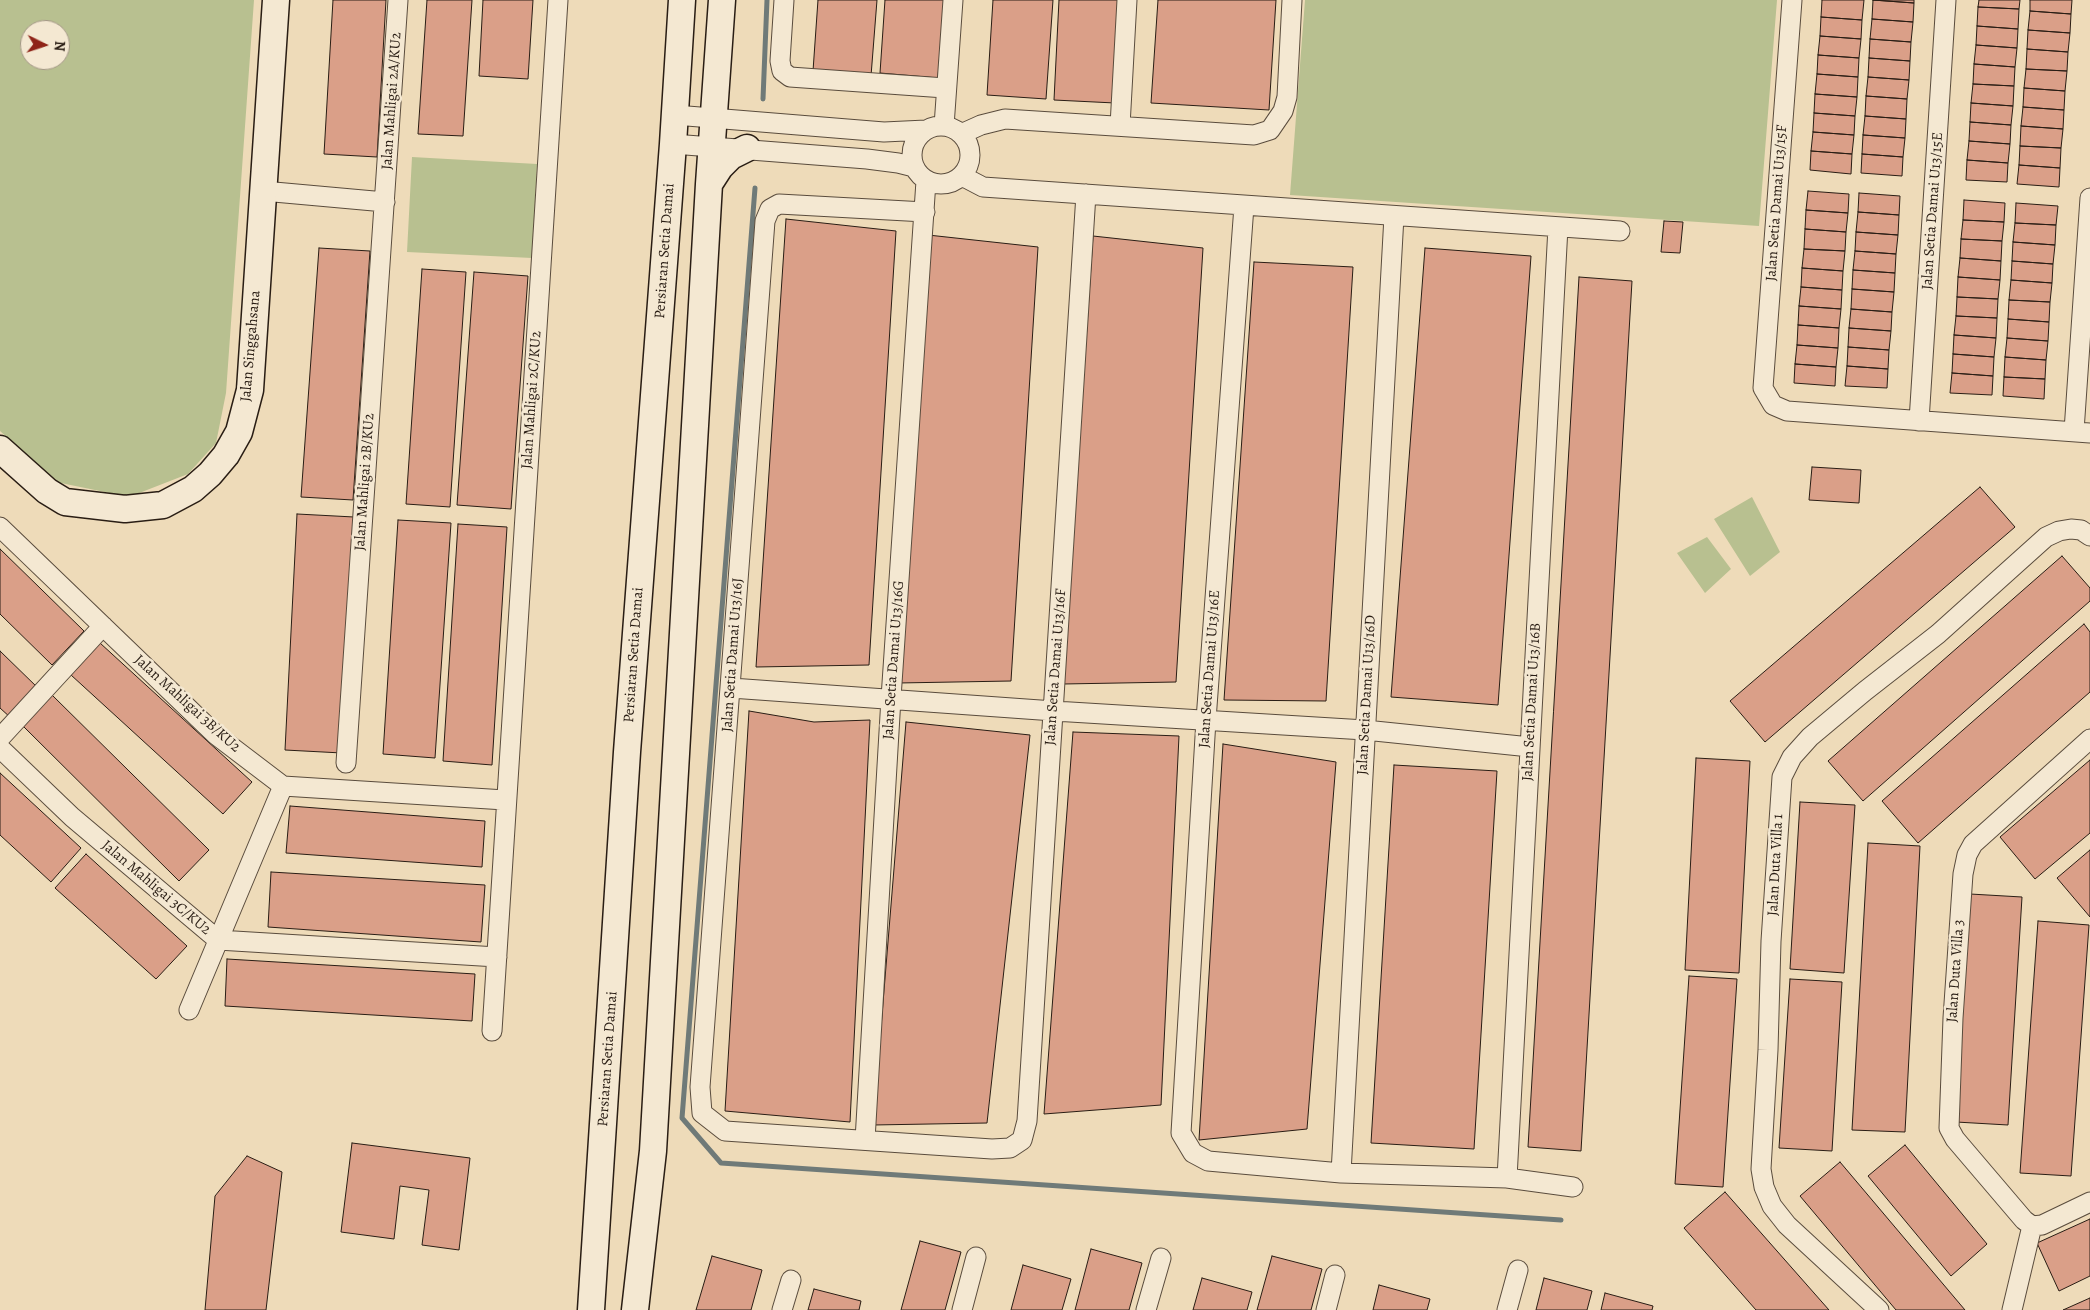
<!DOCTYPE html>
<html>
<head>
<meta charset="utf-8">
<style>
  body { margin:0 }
  #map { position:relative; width:2090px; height:1310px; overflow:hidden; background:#eedbb9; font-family:Alegreya,serif }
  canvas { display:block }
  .north { position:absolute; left:20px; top:20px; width:50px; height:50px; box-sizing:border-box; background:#f4e8d2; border:1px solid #a39786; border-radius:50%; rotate:94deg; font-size:14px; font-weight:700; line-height:20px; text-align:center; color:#291d14 }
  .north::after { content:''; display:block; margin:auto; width:18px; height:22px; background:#8f2418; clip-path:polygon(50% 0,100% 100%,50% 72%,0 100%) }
</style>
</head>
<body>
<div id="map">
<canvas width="2090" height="1310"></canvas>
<div class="north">N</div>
</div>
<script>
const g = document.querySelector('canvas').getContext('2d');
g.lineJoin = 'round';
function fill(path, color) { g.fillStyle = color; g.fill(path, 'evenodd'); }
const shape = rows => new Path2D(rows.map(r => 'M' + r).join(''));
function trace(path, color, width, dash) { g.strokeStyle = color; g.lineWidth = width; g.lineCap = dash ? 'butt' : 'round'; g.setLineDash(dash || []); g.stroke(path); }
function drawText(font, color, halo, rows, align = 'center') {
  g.font = font + ' Alegreya,serif'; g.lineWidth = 5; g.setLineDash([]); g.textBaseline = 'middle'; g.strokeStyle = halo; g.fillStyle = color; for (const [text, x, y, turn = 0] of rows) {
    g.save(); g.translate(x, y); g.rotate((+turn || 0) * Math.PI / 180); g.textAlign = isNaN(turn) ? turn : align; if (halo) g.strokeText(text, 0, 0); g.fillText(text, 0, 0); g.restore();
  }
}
fill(shape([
  [0,0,254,0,226,393,216,443,188,474,129,497,56,482,0,431],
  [30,30,60,30,60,60,30,60],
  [1305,0,1777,0,1759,226,1290,195],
  [412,157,537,164,532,258,407,252],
  [1752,497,1780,552,1750,576,1714,519],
  [1707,537,1731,569,1705,593,1677,553]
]), '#b8c090');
trace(shape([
  [763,99,767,0],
  [755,188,682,1118,721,1163,1561,1220]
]), '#6f7a78', 5);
const building = shape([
  [333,0,386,0,377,157,324,154,333,0],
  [427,0,472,0,463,136,418,134,427,0],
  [483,0,533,0,528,79,479,76,483,0],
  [818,0,877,0,871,76,813,71,818,0],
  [885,0,944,0,938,78,880,73,885,0],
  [993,0,1053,0,1046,99,987,95,993,0],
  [1059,0,1120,0,1115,103,1054,100,1059,0],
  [1158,0,1276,0,1269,110,1151,103,1158,0],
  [1822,0,1864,0,1862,20,1821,17,1822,0],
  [1873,0,1914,0,1914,3,1873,0],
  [1873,0,1914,3,1913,22,1872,19,1873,0],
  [1979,0,2020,0,2019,9,1978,7,1979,0],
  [2030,0,2072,0,2071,14,2030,11,2030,0],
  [1978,7,2019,9,2018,29,1977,26,1978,7],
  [2030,11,2071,14,2070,33,2028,30,2030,11],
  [1821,17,1862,20,1861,39,1820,36,1821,17],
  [1872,19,1913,22,1911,42,1870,39,1872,19],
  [1977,26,2018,29,2017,48,1976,45,1977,26],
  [2028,30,2070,33,2068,52,2027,49,2028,30],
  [1820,36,1861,39,1859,58,1818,55,1820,36],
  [1870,39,1911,42,1910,61,1869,58,1870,39],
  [1976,45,2017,48,2015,67,1974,64,1976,45],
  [2027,49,2068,52,2067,71,2026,69,2027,49],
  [1818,55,1859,58,1858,77,1817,74,1818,55],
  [1869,58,1910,61,1909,80,1868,77,1869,58],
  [1974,64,2015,67,2014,86,1973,84,1974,64],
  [2026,69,2067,71,2065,91,2024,88,2026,69],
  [1817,74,1858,77,1857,97,1815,94,1817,74],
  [1868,77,1909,80,1907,99,1866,96,1868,77],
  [1973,84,2014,86,2013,106,1971,103,1973,84],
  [2024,88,2065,91,2064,110,2023,107,2024,88],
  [1815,94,1857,97,1855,116,1814,113,1815,94],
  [1866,96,1907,99,1906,119,1865,116,1866,96],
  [1971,103,2013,106,2011,125,1970,122,1971,103],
  [2023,107,2064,110,2063,129,2021,126,2023,107],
  [1814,113,1855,116,1854,135,1813,132,1814,113],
  [1865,116,1906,119,1905,138,1863,135,1865,116],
  [1970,122,2011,125,2010,144,1969,141,1970,122],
  [2021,126,2063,129,2061,148,2020,146,2021,126],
  [1813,132,1854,135,1852,154,1811,151,1813,132],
  [1863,135,1905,138,1903,157,1862,154,1863,135],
  [1969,141,2010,144,2008,163,1967,160,1969,141],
  [2020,146,2061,148,2060,168,2019,165,2020,146],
  [1811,151,1852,154,1851,174,1810,170,1811,151],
  [1862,154,1903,157,1902,176,1861,173,1862,154],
  [1967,160,2008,163,2007,182,1966,180,1967,160],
  [2019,165,2060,168,2059,187,2017,184,2019,165],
  [1808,191,1849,194,1848,213,1806,210,1808,191],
  [1859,193,1900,196,1899,215,1858,212,1859,193],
  [1964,200,2005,203,2004,222,1963,220,1964,200],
  [2016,203,2058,206,2056,225,2015,223,2016,203],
  [1806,210,1848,213,1846,232,1805,229,1806,210],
  [1858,212,1899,215,1898,235,1856,232,1858,212],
  [786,219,896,231,869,665,756,667,786,219],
  [1963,220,2004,222,2002,241,1961,239,1963,220],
  [1664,221,1683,222,1680,253,1661,252,1664,221],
  [2015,223,2056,225,2055,245,2013,242,2015,223],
  [1805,229,1846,232,1845,251,1804,249,1805,229],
  [1856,232,1898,235,1896,254,1855,251,1856,232],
  [928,235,1038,247,1011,681,898,683,928,235],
  [1093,236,1203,248,1176,682,1063,684,1093,236],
  [1961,239,2002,241,2001,261,1960,258,1961,239],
  [2013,242,2055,245,2053,264,2012,261,2013,242],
  [319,248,370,251,353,500,301,497,319,248],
  [1425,248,1531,256,1498,705,1391,697,1425,248],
  [1804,249,1845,251,1843,271,1802,268,1804,249],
  [1855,251,1896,254,1895,273,1853,270,1855,251],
  [1960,258,2001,261,2000,280,1958,277,1960,258],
  [2012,261,2053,264,2052,283,2011,280,2012,261],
  [1254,262,1353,267,1326,701,1224,700,1254,262],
  [1802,268,1843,271,1842,290,1801,287,1802,268],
  [422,269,466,272,450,507,406,504,422,269],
  [1853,270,1895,273,1894,292,1852,289,1853,270],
  [474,272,528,276,511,509,457,505,474,272],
  [1579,277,1632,281,1581,1151,1528,1147,1579,277],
  [1958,277,2000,280,1998,299,1957,297,1958,277],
  [2011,280,2052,283,2050,302,2009,300,2011,280],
  [1801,287,1842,290,1841,309,1799,306,1801,287],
  [1852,289,1894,292,1892,312,1851,309,1852,289],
  [1957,297,1998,299,1997,318,1956,316,1957,297],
  [2009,300,2050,302,2049,322,2008,319,2009,300],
  [1799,306,1841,309,1839,328,1798,325,1799,306],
  [1851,309,1892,312,1891,331,1849,328,1851,309],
  [1956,316,1997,318,1996,338,1954,335,1956,316],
  [2008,319,2049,322,2048,341,2007,338,2008,319],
  [1798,325,1839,328,1838,348,1797,345,1798,325],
  [1849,328,1891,331,1889,350,1848,347,1849,328],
  [1954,335,1996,338,1994,357,1953,354,1954,335],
  [2007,338,2048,341,2046,360,2005,357,2007,338],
  [1797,345,1838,348,1836,367,1795,364,1797,345],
  [1848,347,1889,350,1888,369,1847,366,1848,347],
  [1953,354,1994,357,1993,376,1952,373,1953,354],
  [2005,357,2046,360,2045,379,2004,377,2005,357],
  [1795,364,1836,367,1835,386,1794,383,1795,364],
  [1847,366,1888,369,1887,388,1845,386,1847,366],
  [1952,373,1993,376,1992,395,1950,393,1952,373],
  [2004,377,2045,379,2044,399,2003,396,2004,377],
  [1812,467,1861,470,1859,503,1809,500,1812,467],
  [1980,487,2015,527,1765,742,1730,701,1980,487],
  [297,514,354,517,342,753,285,750,297,514],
  [398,520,451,523,435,758,383,754,398,520],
  [458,524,507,527,492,765,443,761,458,524],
  [0,549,84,631,52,665,0,614,0,549],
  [2062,556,2090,588,2090,601,1863,801,1828,761,2062,556],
  [2084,624,2090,632,2090,692,1918,843,1882,801,2084,624],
  [100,643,252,782,223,814,71,675,100,643],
  [0,651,39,689,11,718,0,708,0,651],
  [52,695,209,850,179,881,22,725,52,695],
  [749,711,814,722,870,720,850,1122,725,1111,749,711],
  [906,722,1030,735,987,1123,873,1125,906,722],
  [1073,732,1179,736,1161,1105,1044,1114,1073,732],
  [1223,744,1336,762,1307,1129,1199,1140,1223,744],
  [1696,758,1750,761,1739,973,1685,970,1696,758],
  [2090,760,2090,833,2035,879,2000,837,2090,760],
  [1394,765,1497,771,1474,1149,1371,1143,1394,765],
  [0,773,81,848,51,882,0,835,0,773],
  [1800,802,1855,805,1844,973,1790,969,1800,802],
  [290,806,485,821,482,867,286,853,290,806],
  [1868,843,1920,846,1905,1132,1852,1130,1868,843],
  [2090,850,2090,917,2057,878,2090,850],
  [86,854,187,946,156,979,55,888,86,854],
  [271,872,485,885,481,942,268,927,271,872],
  [1970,894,2022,897,2008,1125,1956,1122,1970,894],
  [2038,921,2089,925,2071,1176,2020,1173,2038,921],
  [227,959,475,974,472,1021,225,1006,227,959],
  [1689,976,1737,979,1723,1187,1675,1184,1689,976],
  [1790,979,1842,982,1832,1151,1779,1148,1790,979],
  [352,1143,470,1158,459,1250,422,1245,429,1190,400,1186,394,1239,341,1232,352,1143],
  [1905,1145,1987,1244,1951,1276,1868,1176,1905,1145],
  [247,1156,282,1172,266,1310,205,1310,215,1196,247,1156],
  [1840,1162,1965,1310,1896,1310,1800,1196,1840,1162],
  [1725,1192,1829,1310,1756,1310,1684,1228,1725,1192],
  [2090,1219,2090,1276,2059,1291,2037,1243,2090,1219],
  [920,1241,961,1252,945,1310,901,1310,920,1241],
  [1091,1249,1142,1263,1129,1310,1075,1310,1091,1249],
  [712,1256,762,1270,751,1310,696,1310,712,1256],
  [1272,1256,1322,1269,1311,1310,1257,1310,1272,1256],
  [1023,1265,1071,1279,1062,1310,1011,1310,1023,1265],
  [1202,1278,1252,1292,1247,1310,1193,1310,1202,1278],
  [1544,1278,1592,1291,1587,1310,1536,1310,1544,1278],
  [1379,1285,1430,1299,1427,1310,1373,1310,1379,1285],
  [814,1289,861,1301,859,1310,808,1310,814,1289],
  [1605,1293,1653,1306,1652,1310,1601,1310,1605,1293],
  [2090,1298,2090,1310,2063,1310,2090,1298]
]);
fill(building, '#da9f88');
trace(building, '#291d14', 1);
const street = shape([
  [784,0,780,61,782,71,790,77,945,88],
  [1792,0,1763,388,1773,405,1787,411,2090,433],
  [675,115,884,132,926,130],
  '912 155a29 29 0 1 1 58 0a29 29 0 1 1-58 0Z',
  [944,126,953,0],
  [1120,126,1127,0],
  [961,134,981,125,1005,119,1254,135,1270,130,1283,111,1287,97,1292,0],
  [673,144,867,159,898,163,914,167],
  [962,176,983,187,1620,231],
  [263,191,385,202],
  [1244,206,1206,720,1181,1133,1193,1153,1208,1161,1341,1173,1507,1178,1573,1187],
  [925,212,779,204,770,209,765,221,700,1087,702,1113,725,1131,992,1149,1010,1148,1022,1140,1027,1121,1086,194],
  [1919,421,1946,0],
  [2074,431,2090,198],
  [0,527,216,735,283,786,505,800],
  [731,688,1054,711,1365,730,1530,747],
  [0,738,103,626],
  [0,748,72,817,218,940,497,957],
  [346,763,398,0],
  [189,1010,283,786],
  [492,1031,558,0],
  [865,1140,891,698,926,181],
  [1341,1173,1394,216],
  [1507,1178,1558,227],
  [2032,1226,2024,1220,1955,1139,1949,1128,1953,1018,1963,874,1967,855,1973,844,2090,739],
  [2032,1226,2042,1225,2090,1202],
  [782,1310,791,1280],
  [962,1310,976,1257],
  [1146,1310,1161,1258],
  [1326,1310,1335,1275],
  [1507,1310,1518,1270],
  [1879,1310,1787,1225,1772,1206,1764,1187,1761,1169,1768,1050,1771,941,1782,777,1792,757,1810,737,1865,691,1938,634,2046,537,2059,531,2071,529,2081,530,2090,536],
  [2012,1310,2032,1226]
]);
const secondary = shape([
  [709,184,720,167,731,156,747,148],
  [0,449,47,491,65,502,125,509,163,505,193,489,210,474,226,455,239,432,250,390,276,0],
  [591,1310,627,752,673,144,682,0],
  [635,1310,653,1151,709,184,722,0]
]);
trace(street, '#5a4c3d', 21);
trace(secondary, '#291d14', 29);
trace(street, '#f4e8d2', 19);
trace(secondary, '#f4e8d2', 26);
drawText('15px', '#291d14', '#f4e8d2', [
  ["Jalan Mahligai 2A/KU2",392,101,-86],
  ["Jalan Setia Damai U13/15F",1777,203,-86],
  ["Jalan Setia Damai U13/15E",1933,211,-86],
  ["Persiaran Setia Damai",665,251,-86],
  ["Jalan Singgahsana",251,346,-85],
  ["Jalan Mahligai 2C/KU2",532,400,-86],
  ["Jalan Mahligai 2B/KU2",365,482,-86],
  ["Persiaran Setia Damai",634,655,-86],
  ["Jalan Setia Damai U13/16J",733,655,-86],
  ["Jalan Setia Damai U13/16G",894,660,-86],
  ["Jalan Setia Damai U13/16F",1056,667,-86],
  ["Jalan Setia Damai U13/16E",1210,669,-86],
  ["Jalan Setia Damai U13/16D",1367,695,-87],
  ["Jalan Setia Damai U13/16B",1532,702,-87],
  ["Jalan Mahligai 3B/KU2",187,704,42],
  ["Jalan Duta Villa 1",1776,865,-87],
  ["Jalan Mahligai 3C/KU2",156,888,40],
  ["Jalan Duta Villa 3",1956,971,-86],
  ["Persiaran Setia Damai",608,1059,-86]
]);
</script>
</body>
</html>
